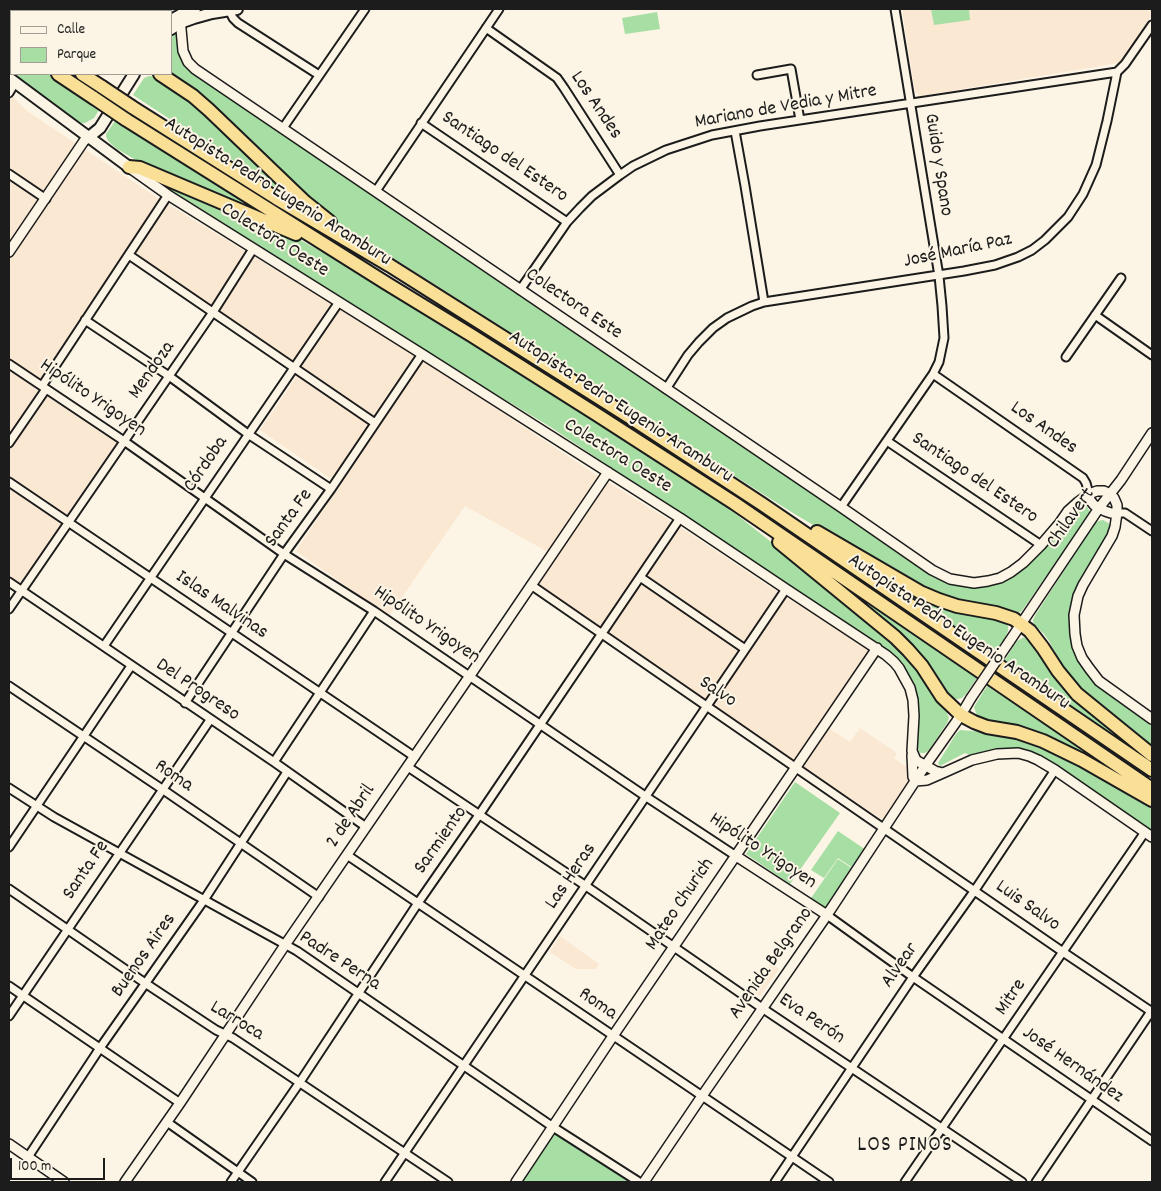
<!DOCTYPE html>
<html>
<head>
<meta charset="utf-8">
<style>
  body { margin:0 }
  #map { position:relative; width:1161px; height:1191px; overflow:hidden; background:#fcf5e5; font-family:Dekko,sans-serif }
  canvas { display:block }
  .frame { position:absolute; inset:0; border:10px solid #1c1c1c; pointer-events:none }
  .legend { position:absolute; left:10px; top:10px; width:162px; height:65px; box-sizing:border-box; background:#fcf5e5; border:1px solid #a29e95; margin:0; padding:6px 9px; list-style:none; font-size:15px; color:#1c1c1c }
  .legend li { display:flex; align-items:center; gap:10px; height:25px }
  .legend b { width:25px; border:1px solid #a29e95 }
  .scale { position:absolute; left:10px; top:1158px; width:95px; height:22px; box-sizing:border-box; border:2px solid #1c1c1c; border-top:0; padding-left:6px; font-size:15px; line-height:18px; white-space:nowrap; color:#1c1c1c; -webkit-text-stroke:4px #fcf5e5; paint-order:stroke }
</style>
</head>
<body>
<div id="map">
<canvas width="1161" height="1191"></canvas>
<div class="frame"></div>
<ul class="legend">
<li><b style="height:6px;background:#fcf5e5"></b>Calle</li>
<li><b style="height:14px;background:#a6dea3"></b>Parque</li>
</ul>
<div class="scale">100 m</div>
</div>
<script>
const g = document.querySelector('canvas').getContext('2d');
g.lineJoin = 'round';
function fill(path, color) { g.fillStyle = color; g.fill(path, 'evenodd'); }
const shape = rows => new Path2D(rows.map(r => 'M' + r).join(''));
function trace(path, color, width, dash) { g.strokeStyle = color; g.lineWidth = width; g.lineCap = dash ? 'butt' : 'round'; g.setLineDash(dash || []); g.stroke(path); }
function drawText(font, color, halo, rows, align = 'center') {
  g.font = font + ' Dekko,sans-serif'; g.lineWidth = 4; g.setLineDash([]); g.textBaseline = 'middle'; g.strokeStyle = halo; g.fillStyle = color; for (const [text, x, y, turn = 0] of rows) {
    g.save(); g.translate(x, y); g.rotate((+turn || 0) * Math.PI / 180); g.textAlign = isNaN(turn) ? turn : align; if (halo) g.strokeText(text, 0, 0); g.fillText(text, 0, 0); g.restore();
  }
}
fill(shape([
  [902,9,1152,9,1152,15,1119,63,920,96,915,92],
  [9,93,27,111,158,198,415,355,598,476,668,519,778,592,871,650,795,763,538,584,557,557,465,506,389,616,296,551,340,485,260,430,303,367,127,249,34,388,117,442,21,585,9,577],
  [827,727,850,742,860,728,897,753,894,758,908,768,908,783,883,820,801,766],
  [560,936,599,964,596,969,576,969,549,952],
  [771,963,779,969,760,996,750,992]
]), '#fbe8d3');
fill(shape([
  [931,9,969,9,970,20,934,25],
  [657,12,660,29,625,34,622,18],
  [173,33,178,35,183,62,187,67,194,73,241,104,506,287,872,534,942,579,951,584,965,587,978,586,998,582,1077,507,1082,505,1086,505,1090,512,1089,516,1021,612,1015,613,995,606,965,603,923,589,892,572,793,513,711,461,647,416,521,339,344,227,327,215,169,74,171,74,171,34],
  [9,46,11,48,11,74,50,74,101,107,94,118,85,123,82,123,63,112,21,82,9,73],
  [149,76,155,76,191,100,298,201,263,180,133,95,144,78],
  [117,118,217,183,268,217,143,164,117,149,109,142,106,137,106,134],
  [149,177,286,232,329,256,514,369,722,503,902,646,946,708,947,713,949,718,947,723,929,750,925,753,921,753,919,752,918,748,918,719,916,703,912,685,907,673,898,659,888,651,729,548,625,477,549,426,427,353,350,303],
  [1103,520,1110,524,1110,528,1107,535,1081,577,1073,594,1069,615,1069,631,1072,647,1084,669,1092,681,1105,691,1152,723,1152,751,1096,704,1074,683,1059,660,1049,641,1044,634,1036,626,1033,622,1033,620,1036,614,1095,523,1098,521],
  [858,561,1003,621,1008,626,1008,631,1005,638,993,653],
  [821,572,977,678,966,694,962,698,958,699,955,699],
  [1024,637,1028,638,1061,679,1152,758,1152,762,1004,661,1017,641],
  [987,686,1056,731,1140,789,1008,725,978,716,976,713,974,707],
  [960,730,1021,735,1152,803,1152,831,1044,759,1016,750,996,749,970,755,965,753,940,766,938,763,956,734],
  [795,782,840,813,790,884,746,854],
  [838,831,866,850,853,868,838,858,824,878,811,870],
  [838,859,853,869,824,912,809,901],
  [554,1134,557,1134,630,1182,521,1182]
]), '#a6dea3');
trace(shape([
  [1152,51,1152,57]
]), '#65869e', 2);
const minor = shape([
  [229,10,233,18,238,23,319,75],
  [486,28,557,78,564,88,620,175],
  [757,75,791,69,800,120],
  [9,93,15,83],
  [421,123,567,222],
  [283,128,365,9],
  [735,131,745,186,764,302],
  [9,174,46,199],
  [376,191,499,9],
  [129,255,375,423],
  [520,290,567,222,580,208,592,196,620,175,633,166,666,150,712,135,760,126,1117,72],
  [1095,315,1152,355],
  [85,320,169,376,248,434,331,489],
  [1066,357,1121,278],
  [9,364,124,441,284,554,374,611,645,796,736,856],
  [933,374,1083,478,1086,483,1089,494],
  [42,386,168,195],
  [666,389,688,355,699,342,713,328,727,318,752,306,764,302,964,271,995,265,1018,257,1032,250,1045,240,1068,217,1083,194,1096,165,1107,121,1117,72,1125,64,1152,25],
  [887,441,1041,545],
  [9,443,46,389],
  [9,482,415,757],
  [841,507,933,374,939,362,944,338,942,306,939,276,895,9],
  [1117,513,1125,513,1152,531],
  [640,577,745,649],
  [9,582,274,762,366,827],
  [531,585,1063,952,1152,1012],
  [9,609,213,312,253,249],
  [104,646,339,302],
  [9,686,162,789,319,897],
  [185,703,284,554,331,489,422,354],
  [274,762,374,611],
  [408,767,586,886,762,1008,1022,1182],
  [9,788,54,817,297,951,553,1127,639,1182],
  [9,847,131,666],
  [347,855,829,1182],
  [9,889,145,983,216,1030,233,1038,448,1182],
  [827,915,913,977,1152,1141],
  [9,986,180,1103],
  [9,1016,210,720],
  [167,1122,252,1182],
  [28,1157,100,1048,204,900,287,772],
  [231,1182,300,1082,418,903,479,815,680,518],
  [385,1182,786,589],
  [775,1182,913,977,975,890,1055,770],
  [905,1182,1145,832],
  [1036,1182,1152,1010]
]);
const tertiary = shape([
  [82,9,93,11],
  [132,11,134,9],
  [180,18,183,51,188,62,195,69,841,507,932,570,950,579,974,583,988,581,1000,578,1011,572,1023,563,1041,545,1059,524,1068,511,1078,502,1089,494,1097,491,1104,491,1110,494,1114,498,1117,505,1117,513,1115,527,1112,536,1083,585,1078,596,1074,615,1075,634,1077,646,1082,658,1089,668,1099,681,1152,719],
  [130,168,168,195,422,354,680,518,786,589,886,655,894,662,899,668,910,688,913,700,914,716,912,751,916,760,919,762,935,771,943,773,972,760,997,754,1018,753,1029,756,1038,760,1055,770,1152,837],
  [9,252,84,141,89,137],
  [1089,494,1090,500,1094,505,1105,511,1111,513,1117,513],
  [1009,642,1099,508,1121,480,1152,433],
  [912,755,913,777,916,781],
  [916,781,927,780,943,773],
  [736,856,827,915],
  [9,1144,64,1182],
  [125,1182,180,1103,285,945,469,677,608,472],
  [516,1182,613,1036,877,648],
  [644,1182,702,1096,827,915,925,766,961,715,971,698]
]);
const secondary = shape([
  [171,20,180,15,195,9],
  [171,29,180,23,194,18,212,13,237,9],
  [9,78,129,167],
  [89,137,100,128,134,74]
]);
const motorway = shape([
  [28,9,33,11],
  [9,23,11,25],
  [9,40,11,41],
  [58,74,94,98],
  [82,74,102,87],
  [160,74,193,96,209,110,305,202,330,222],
  [132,107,276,198,389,265,631,418,762,504,1152,770],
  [125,119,386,283,471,335,596,414,734,503,1152,789],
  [129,167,140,168,296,234],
  [817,532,920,592,939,600,957,606,996,613,1014,619,1030,631,1043,648,1058,671,1077,694,1152,755],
  [779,542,895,637,908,650,922,666,942,697,961,715,974,722,987,727,1017,732,1043,741,1082,760,1152,800]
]);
trace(minor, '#1c1c1c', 11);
trace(tertiary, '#1c1c1c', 12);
trace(secondary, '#1c1c1c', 14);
trace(motorway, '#1c1c1c', 16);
trace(minor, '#fcf5e5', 7);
trace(tertiary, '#fcf5e5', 9);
trace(secondary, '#fcf5e5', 10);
trace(motorway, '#fadf96', 12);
const tertiaryBridge = shape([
  [971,698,1009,642]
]);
const motorwayBridge = shape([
  [102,87,132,107],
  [94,98,125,119]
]);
trace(tertiaryBridge, '#1c1c1c', 12, []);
trace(motorwayBridge, '#1c1c1c', 16, []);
trace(tertiaryBridge, '#fcf5e5', 9);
trace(motorwayBridge, '#fadf96', 12);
drawText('20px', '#1c1c1c', '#fcf5e5', [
  ["Los Andes",595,106,56],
  ["Mariano de Vedia y Mitre",786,108,-10],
  ["Santiago del Estero",504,158,34],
  ["Guido y Spano",937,165,81],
  ["Autopista Pedro Eugenio Aramburu",277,193,32],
  ["Colectora Oeste",274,241,32],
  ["José María Paz",958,252,-12],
  ["Colectora Este",573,305,34],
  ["Mendoza",153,371,-55],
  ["Hipólito Yrigoyen",92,399,34],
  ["Autopista Pedro Eugenio Aramburu",620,408,33],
  ["Los Andes",1043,429,35],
  ["Colectora Oeste",617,457,32],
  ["Córdoba",207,465,-56],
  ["Santiago del Estero",974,479,34],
  ["Santa Fe",290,519,-54],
  ["Chilavert",1072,519,-55],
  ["Islas Malvinas",221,606,34],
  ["Hipólito Yrigoyen",426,626,34],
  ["Autopista Pedro Eugenio Aramburu",958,633,34],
  ["Del Progreso",197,691,34],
  ["Salvo",717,693,34],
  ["Roma",173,777,34],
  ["2 de Abril",352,817,-56],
  ["Sarmiento",442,841,-55],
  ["Hipólito Yrigoyen",762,852,33],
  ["Santa Fe",87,871,-56],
  ["Las Heras",572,877,-56],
  ["Mateo Churich",681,905,-56],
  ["Luis Salvo",1027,907,35],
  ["Buenos Aires",145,956,-55],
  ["Padre Perna",339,962,33],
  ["Avenida Belgrano",772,964,-55],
  ["Alvear",901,966,-55],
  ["Mitre",1012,998,-56],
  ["Roma",597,1005,34],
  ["Eva Perón",811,1020,34],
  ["Larroca",236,1022,31],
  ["José Hernández",1072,1066,35]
]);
g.letterSpacing = '1px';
drawText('22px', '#1c1c1c', '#fcf5e5', [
  ["LOS PINOS",905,1147]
]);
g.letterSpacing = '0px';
</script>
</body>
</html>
